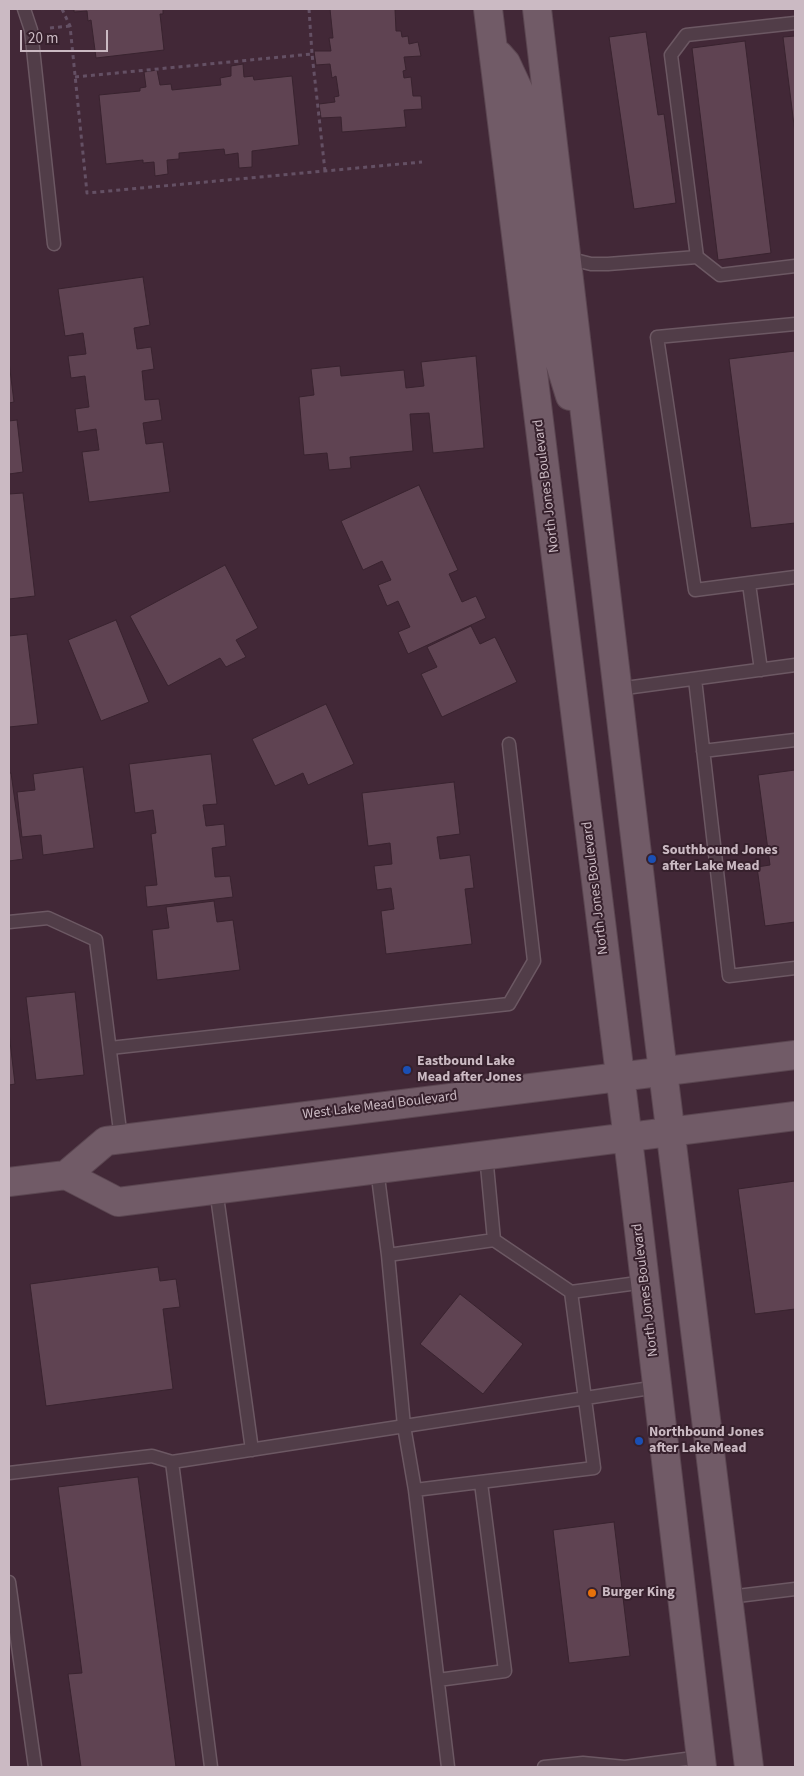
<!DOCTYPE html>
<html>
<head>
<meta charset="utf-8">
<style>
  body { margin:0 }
  #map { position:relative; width:804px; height:1776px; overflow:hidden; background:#422837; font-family:"Source Sans 3",sans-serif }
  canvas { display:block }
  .frame { position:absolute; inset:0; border:10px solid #cbbac3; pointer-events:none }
  .scale { position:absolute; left:20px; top:30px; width:88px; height:22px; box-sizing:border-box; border:2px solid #cbbac3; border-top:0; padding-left:6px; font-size:15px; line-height:18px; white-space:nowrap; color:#cbbac3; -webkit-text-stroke:4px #37212d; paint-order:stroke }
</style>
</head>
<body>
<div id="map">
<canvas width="804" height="1776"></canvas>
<div class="frame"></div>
<div class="scale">20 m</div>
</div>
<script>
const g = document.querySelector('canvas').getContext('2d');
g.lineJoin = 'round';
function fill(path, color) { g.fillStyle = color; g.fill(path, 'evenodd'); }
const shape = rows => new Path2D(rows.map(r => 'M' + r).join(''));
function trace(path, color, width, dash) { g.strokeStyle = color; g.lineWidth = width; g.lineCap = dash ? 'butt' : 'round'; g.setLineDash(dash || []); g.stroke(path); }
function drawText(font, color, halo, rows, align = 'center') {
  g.font = font + ' "Source Sans 3",sans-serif'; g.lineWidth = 4; g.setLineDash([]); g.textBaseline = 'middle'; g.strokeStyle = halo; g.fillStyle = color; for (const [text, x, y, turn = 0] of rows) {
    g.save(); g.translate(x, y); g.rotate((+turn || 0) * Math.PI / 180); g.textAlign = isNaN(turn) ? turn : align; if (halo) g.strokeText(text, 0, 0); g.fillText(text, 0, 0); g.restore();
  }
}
const building = shape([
  [74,9,163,9,163,14,160,14,164,50,96,58,91,20,88,21,87,11,74,12,74,9],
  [330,9,395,9,396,31,401,31,402,37,408,36,409,44,418,42,421,56,404,57,406,70,403,71,404,78,411,77,413,96,421,96,422,109,404,110,406,127,342,132,341,117,321,118,319,104,335,102,334,97,339,96,336,76,332,78,330,64,316,65,314,51,331,51,329,38,333,38,330,9],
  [646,32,658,115,664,114,676,203,634,209,609,37,646,32],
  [795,36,795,133,783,37,795,36],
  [745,41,771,253,718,260,692,48,745,41],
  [243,64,244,77,253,76,254,80,292,76,299,145,252,151,252,167,239,168,238,153,225,155,224,149,179,153,179,159,167,160,168,174,155,176,154,162,143,163,143,160,106,164,99,95,140,91,140,88,146,87,144,72,157,70,160,85,171,84,172,90,221,85,220,78,231,76,231,66,243,64],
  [143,277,150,325,134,328,137,349,151,347,154,369,142,371,145,400,159,399,162,420,143,423,146,444,163,442,170,492,89,502,82,452,99,450,96,429,78,432,75,409,89,407,85,376,71,378,68,356,86,354,83,333,65,336,58,289,143,277],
  [795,351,795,523,751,528,729,359,795,351],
  [476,356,484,448,433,453,429,413,410,414,413,451,350,457,351,468,329,470,327,453,304,455,299,397,314,395,311,369,340,366,341,376,404,370,406,388,424,386,421,362,476,356],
  [9,362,14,402,9,403,9,362],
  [17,420,23,472,9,474,9,421,17,420],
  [419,485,458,570,449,574,462,602,476,596,486,618,408,654,398,632,410,627,398,601,387,606,378,585,391,580,382,561,363,570,341,521,419,485],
  [23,493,35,596,9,599,9,494,23,493],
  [225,565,258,628,236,640,246,657,226,667,220,658,168,686,130,616,225,565],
  [116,620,149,702,101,721,68,640,116,620],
  [471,626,480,644,495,637,517,682,442,717,421,674,437,667,427,647,471,626],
  [27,634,38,724,9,727,9,636,27,634],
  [326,704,354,764,308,785,303,773,275,786,252,739,326,704],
  [211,754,217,804,203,805,206,826,224,824,226,846,212,848,215,877,230,876,233,897,147,907,145,886,157,885,151,834,156,833,153,810,135,813,129,764,211,754],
  [83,767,94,848,43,855,41,835,22,837,17,792,35,790,33,774,83,767],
  [795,770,795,922,765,926,757,867,770,865,758,775,795,770],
  [9,773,11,773,23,859,9,861,9,773],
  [454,782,460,834,437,837,440,859,470,855,474,888,465,889,472,944,386,954,381,911,394,909,391,888,377,890,374,866,392,864,390,843,368,846,362,793,454,782],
  [214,901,217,922,233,920,240,970,157,980,152,930,169,928,166,907,214,901],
  [75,992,84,1075,36,1080,26,997,75,992],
  [9,1033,15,1084,9,1085,9,1033],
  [795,1181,795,1309,755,1314,738,1189,795,1181],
  [158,1267,160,1281,176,1279,180,1307,163,1309,173,1389,46,1406,30,1284,158,1267],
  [460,1294,523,1344,483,1394,420,1344,460,1294],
  [138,1477,176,1767,81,1767,68,1674,82,1673,58,1487,138,1477],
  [614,1522,630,1656,569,1663,553,1530,614,1522]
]);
fill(building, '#5f4352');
trace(building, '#39232f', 1);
const service = shape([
  [24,9,31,30,54,244],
  [697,257,671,55,686,35,795,23],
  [567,258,591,264,608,264,697,257,720,275,795,266],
  [795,324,657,337,695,590,795,577],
  [749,584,761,670],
  [695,679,729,976,795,968],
  [618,689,795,665],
  [703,751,795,740],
  [9,922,48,918,96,940,121,1139],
  [110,1048,509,1004,534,961,509,744],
  [377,1169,388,1255],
  [216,1189,252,1450],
  [571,1292,645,1282],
  [9,1473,152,1456,172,1462],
  [415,1490,594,1468,571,1292,494,1240,486,1155],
  [9,1582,35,1767],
  [729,1597,795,1589],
  [438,1680,505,1671,481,1483],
  [211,1767,172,1462,657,1387],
  [448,1767,415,1490,404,1426,388,1255,494,1240],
  [544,1767,583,1763,625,1767,701,1757]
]);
const primary = shape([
  [488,9,633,1180,702,1767],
  [537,9,658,1031,749,1767],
  [499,55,506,63,519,91,534,198,538,210,562,250],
  [515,224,543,252,547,267,558,357,570,396],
  [66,1175,118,1202,795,1116],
  [9,1182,66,1175,106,1141,795,1055]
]);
trace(service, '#6c5863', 15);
trace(primary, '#5b4651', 30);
trace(shape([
  [62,9,70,26,87,193,422,162],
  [309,9,312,54],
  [50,28,70,26],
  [75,77,312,54,325,171]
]), '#645064', 3, [4, 4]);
trace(service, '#513d48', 12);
trace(primary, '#715b67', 28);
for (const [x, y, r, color] of [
  [652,859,5,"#1a4fb4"],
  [407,1070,5,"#1a4fb4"],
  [639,1441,5,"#1a4fb4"],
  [592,1593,5,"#e8710a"]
]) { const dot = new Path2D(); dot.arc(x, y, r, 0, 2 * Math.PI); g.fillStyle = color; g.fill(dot); trace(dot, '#37212d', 2); }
drawText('14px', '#cbbac3', '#37212d', [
  ["North Jones Boulevard",547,486,-97],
  ["North Jones Boulevard",596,888,-97],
  ["West Lake Mead Boulevard",380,1106,-7],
  ["North Jones Boulevard",646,1290,-97]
]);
drawText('bold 14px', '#cbbac3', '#37212d', [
  ["Southbound Jones",662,851],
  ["after Lake Mead",662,867],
  ["Eastbound Lake",417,1062],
  ["Mead after Jones",417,1078],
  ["Northbound Jones",649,1433],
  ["after Lake Mead",649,1449],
  ["Burger King",602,1593]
], 'left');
</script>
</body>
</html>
